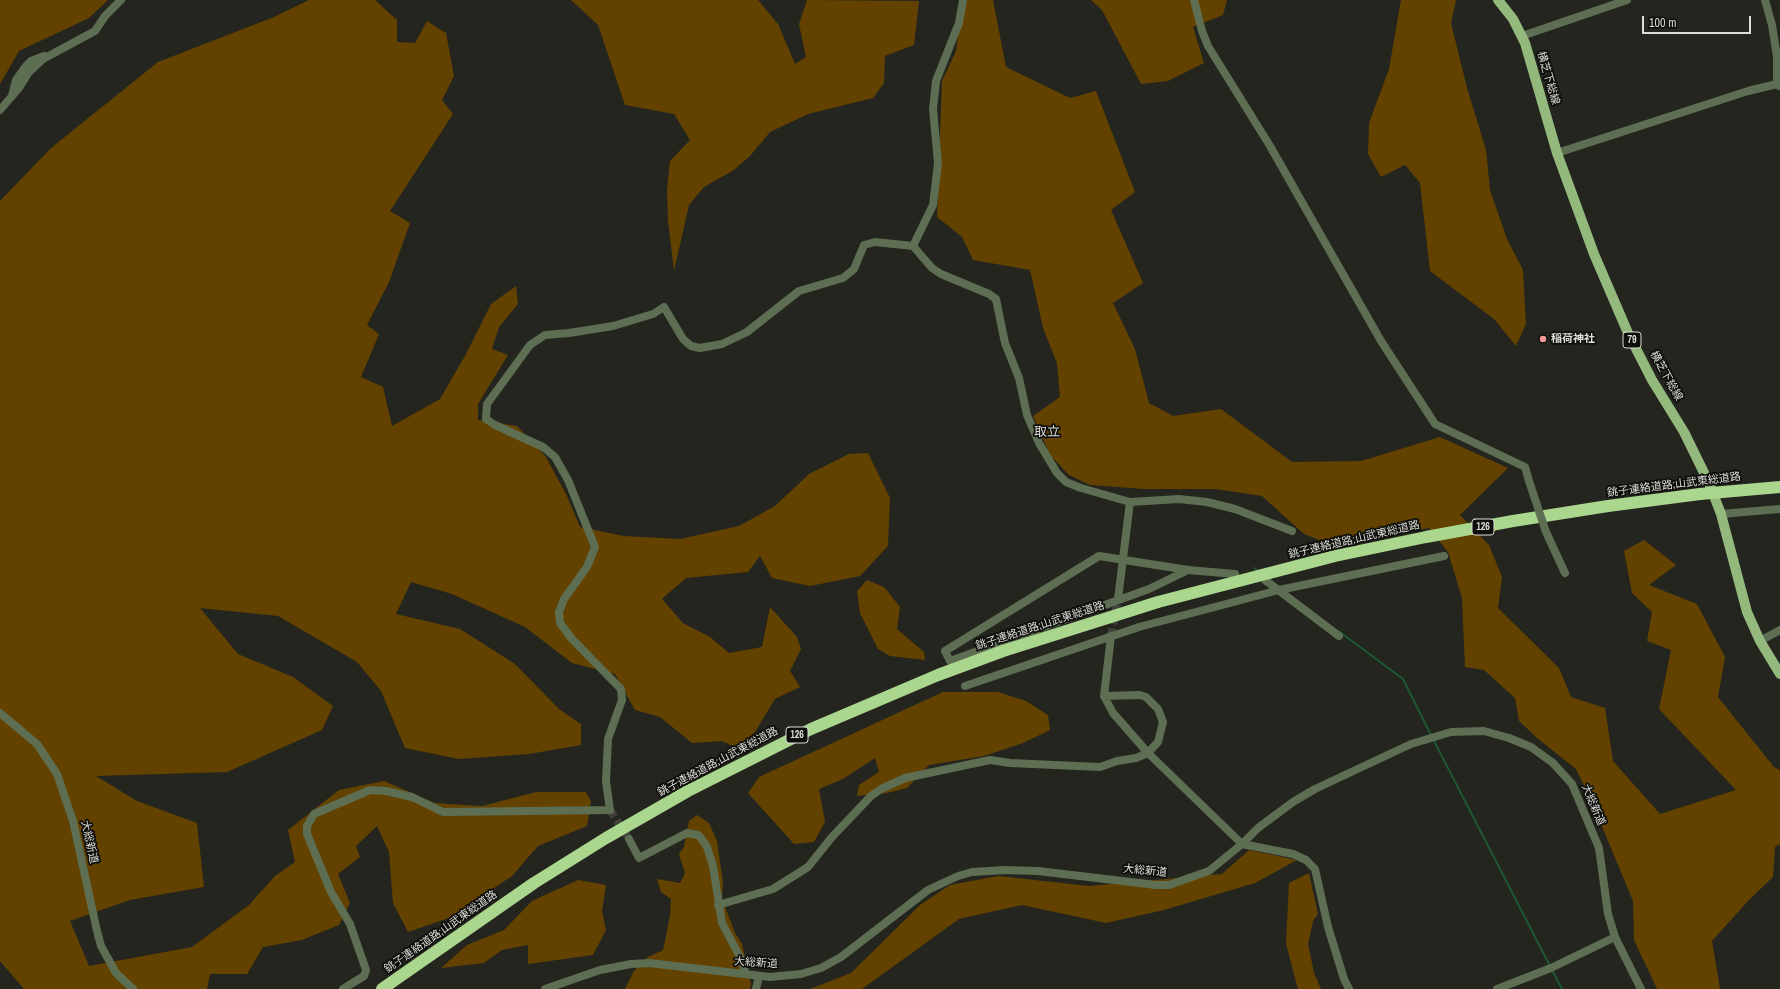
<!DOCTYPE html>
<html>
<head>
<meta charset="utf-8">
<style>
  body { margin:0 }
  #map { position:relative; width:1780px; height:989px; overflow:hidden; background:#24251e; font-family:"Archivo Narrow",sans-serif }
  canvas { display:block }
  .scale { position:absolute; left:1642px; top:16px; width:109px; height:18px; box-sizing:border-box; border:2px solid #dcddd8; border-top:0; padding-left:5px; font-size:12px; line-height:14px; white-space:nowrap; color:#dcddd8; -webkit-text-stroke:3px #0e0e0b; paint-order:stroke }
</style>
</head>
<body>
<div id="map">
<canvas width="1780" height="989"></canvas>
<div class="scale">100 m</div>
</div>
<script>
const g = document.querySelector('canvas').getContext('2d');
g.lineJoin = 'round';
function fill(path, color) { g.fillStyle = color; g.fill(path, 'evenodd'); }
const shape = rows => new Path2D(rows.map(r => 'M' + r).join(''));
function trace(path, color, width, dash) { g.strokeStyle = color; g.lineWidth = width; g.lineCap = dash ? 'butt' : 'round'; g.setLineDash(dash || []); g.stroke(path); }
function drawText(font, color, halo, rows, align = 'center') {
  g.font = font + ' "Archivo Narrow","Noto Sans JP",sans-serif'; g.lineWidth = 3.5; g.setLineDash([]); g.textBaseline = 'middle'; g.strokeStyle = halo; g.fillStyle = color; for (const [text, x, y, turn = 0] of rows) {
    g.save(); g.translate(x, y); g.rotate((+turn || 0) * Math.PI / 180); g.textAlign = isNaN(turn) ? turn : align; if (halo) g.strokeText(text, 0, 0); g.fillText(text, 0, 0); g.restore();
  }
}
fill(shape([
  [0,0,108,0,89,18,19,51,0,84],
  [309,0,375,0,397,20,397,42,415,43,427,21,446,33,454,76,442,100,453,114,390,211,410,223,389,282,367,325,379,334,361,377,383,387,392,426,440,399,466,354,491,304,516,286,518,304,499,327,492,349,508,355,478,404,478,420,517,426,546,457,566,494,580,527,624,536,680,539,739,526,775,506,809,474,849,454,868,453,890,498,888,546,860,576,810,586,772,578,760,556,748,572,686,578,662,599,683,623,710,637,729,653,762,647,770,607,797,637,801,649,790,671,800,687,775,699,755,732,737,748,722,741,692,743,660,717,635,710,615,674,572,663,525,627,452,594,411,582,396,614,460,629,515,664,559,709,581,724,581,745,529,754,459,759,405,748,381,691,357,662,278,616,200,608,238,654,293,677,333,706,322,730,227,772,96,776,137,801,197,823,204,887,130,900,70,921,89,966,192,947,249,905,275,876,295,862,288,830,339,790,384,781,435,803,482,806,536,792,586,792,591,801,587,826,538,846,512,876,449,918,408,932,393,903,389,852,377,826,356,846,360,857,338,874,350,903,339,925,302,940,263,947,247,974,210,974,207,989,24,989,0,961,0,201,51,148,158,62,274,17],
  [571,0,758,0,778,24,795,64,806,57,799,24,807,0,919,1,914,45,885,56,884,83,873,98,808,114,770,132,750,156,734,170,704,187,689,205,674,271,668,220,667,191,670,161,690,140,674,114,625,105,598,25],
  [963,0,993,0,1006,67,1070,98,1096,91,1135,192,1111,210,1143,283,1113,303,1135,349,1149,403,1173,416,1221,409,1292,462,1361,461,1440,437,1508,468,1460,515,1489,545,1502,577,1498,608,1559,668,1571,697,1605,708,1613,761,1660,814,1736,790,1659,709,1671,650,1647,641,1652,612,1632,593,1624,551,1644,540,1676,565,1649,585,1697,604,1725,657,1718,697,1774,767,1780,770,1780,844,1775,847,1773,877,1749,900,1712,941,1720,989,1657,989,1634,940,1633,901,1591,800,1576,769,1537,738,1519,721,1515,698,1484,670,1465,667,1462,598,1448,552,1429,528,1332,545,1304,534,1262,496,1215,489,1144,489,1090,485,1069,475,1050,455,1033,416,1060,397,1057,363,1043,328,1030,270,973,260,962,237,937,217,942,81,956,51],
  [1091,0,1227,0,1223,15,1193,27,1204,63,1168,81,1141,84,1102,10],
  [1401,0,1456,0,1451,23,1467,88,1486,150,1490,190,1507,239,1523,270,1526,324,1516,346,1494,319,1430,271,1420,183,1405,165,1381,177,1368,154,1369,123,1389,69],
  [867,580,884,587,900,607,897,629,924,652,925,660,890,656,878,649,860,613,857,591],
  [943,692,998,692,1026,701,1048,715,1050,730,1023,743,984,756,929,765,907,788,887,793,857,796,859,785,879,772,875,758,843,779,819,789,825,822,814,842,794,844,748,793,759,777],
  [697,815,709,823,717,841,723,883,722,899,735,933,742,944,751,983,750,989,625,989,634,971,648,957,663,950,670,916,671,899,661,892,657,879,680,883,685,873,679,854,684,847,689,821],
  [1249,850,1297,860,1255,883,1164,910,1106,923,1022,905,959,919,862,989,810,989,851,973,920,905,950,885,998,876,1089,886,1222,874],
  [1309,873,1318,914,1313,921,1308,944,1314,973,1321,989,1298,989,1286,944,1289,883],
  [578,880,606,885,602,911,606,930,593,955,528,964,528,945,502,950,484,963,441,968,467,945,504,930,532,901]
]), '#634200');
trace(shape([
  [1254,568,1259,572],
  [1340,632,1403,679,1431,735],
  [1433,739,1550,966],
  [1552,970,1562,989]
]), '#1d5833', 2);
trace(shape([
  [1111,636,1118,599],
  [610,810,629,839]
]), '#40413a', 8, [8, 4]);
trace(shape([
  [1194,0,1202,31,1208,46,1270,146,1381,341,1435,424,1525,467,1529,481],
  [1765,0,1772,25,1777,57,1777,84,1779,86],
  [1522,36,1627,0],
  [12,96,16,80,26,66,31,61,44,56],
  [0,110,19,88,29,72,43,59,95,31,105,16,121,0],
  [1557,153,1748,91,1777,84],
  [913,246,933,205,938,163,933,109,936,81,959,23,963,0],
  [1188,570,1149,589,950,661,945,651,1099,556,1188,570,1235,574],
  [1265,580,1339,636],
  [1118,599,1130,502],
  [1111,636,1104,696,1113,713,1148,753,1242,844,1293,854,1306,860,1315,869,1328,927,1344,979,1349,989],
  [1760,641,1780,630],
  [965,686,1139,627,1279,590,1444,556],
  [629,839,639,858,687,833,698,835,701,838,707,847,713,866,722,923,741,959,746,974],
  [718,905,773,889,808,867,832,837,871,796,881,789,905,778,990,760,1010,763,1100,767,1117,761,1136,758,1148,753,1158,742,1163,722,1158,709,1146,697,1140,695,1104,696],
  [343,989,364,976,366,970,350,924,331,892,307,834,307,826,314,814,370,790,386,791,412,797,443,812,610,810,606,781,608,739,622,700,621,689,572,639,560,623,559,612,564,599,587,567,595,547,568,480,555,457,543,447,495,425,486,419,487,404,530,345,545,335,569,333,613,326,653,314,664,307,683,339,691,346,700,348,722,344,747,332,799,291,843,278,854,269,864,245,875,242,913,246,932,268,941,274,989,294,996,299,1005,343,1019,378,1027,415,1039,443,1057,473,1066,482,1081,488,1130,502,1179,499,1207,502,1235,509,1292,531],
  [756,989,759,976],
  [1497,989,1551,968,1615,937]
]), '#5d6e52', 8);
trace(shape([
  [1721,514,1780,509],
  [0,713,37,744,57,774,73,821,97,931,101,946,116,973,133,989],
  [545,989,600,970,631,964,649,963,770,977,801,974,821,968,841,957,928,890,958,876,972,872,1005,870,1038,871,1156,885,1169,885,1209,871,1242,844,1258,828,1293,802,1315,789,1411,744,1451,732,1484,731,1509,738,1531,747,1553,763,1572,784,1599,848,1608,914,1615,937,1641,989]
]), '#5d6e52', 8);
trace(shape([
  [1498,0,1513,19,1525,43,1557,153,1594,254,1628,333,1652,380,1684,432,1709,483,1721,514,1747,612,1760,641,1780,674]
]), '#94b97d', 10);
trace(shape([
  [382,989,534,883,606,838,688,791,811,729,938,675,1003,651,1158,602,1335,556,1426,537,1513,521,1608,506,1700,494]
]), '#aad68e', 12);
trace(shape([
  [1529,481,1546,532,1565,573]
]), '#5d6e52', 8);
trace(shape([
  [1700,494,1780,487]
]), '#aad68e', 12);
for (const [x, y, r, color] of [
  [1543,339,4,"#f59b9b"]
]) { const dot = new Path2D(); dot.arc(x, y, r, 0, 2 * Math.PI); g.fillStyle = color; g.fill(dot); trace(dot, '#0e0e0b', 1.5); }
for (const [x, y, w] of [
  [1632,340,18],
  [1483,527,22],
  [797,735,22]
]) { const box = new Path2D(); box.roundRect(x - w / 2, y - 8, w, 16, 3); g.fillStyle = '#0e0e0b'; g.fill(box); trace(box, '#dcddd8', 1); }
drawText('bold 10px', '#dcddd8', null, [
  ["79",1632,340],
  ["126",1483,527],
  ["126",797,735]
]);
drawText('11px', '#dcddd8', '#0e0e0b', [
  ["横芝下総線",1548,78,74],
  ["横芝下総線",1666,376,61],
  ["銚子連絡道路;山武東総道路",1674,485,-7],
  ["銚子連絡道路;山武東総道路",1354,540,-13],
  ["銚子連絡道路;山武東総道路",1040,626,-18],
  ["銚子連絡道路;山武東総道路",718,762,-28],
  ["大総新道",1593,805,67],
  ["大総新道",89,842,77],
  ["大総新道",1145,871,5],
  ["銚子連絡道路;山武東総道路",441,932,-35],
  ["大総新道",756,963,4]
]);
drawText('bold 11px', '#dcddd8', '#0e0e0b', [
  ["稲荷神社",1551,339]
], 'left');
drawText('13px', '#dcddd8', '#0e0e0b', [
  ["取立",1047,433]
]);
</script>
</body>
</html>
